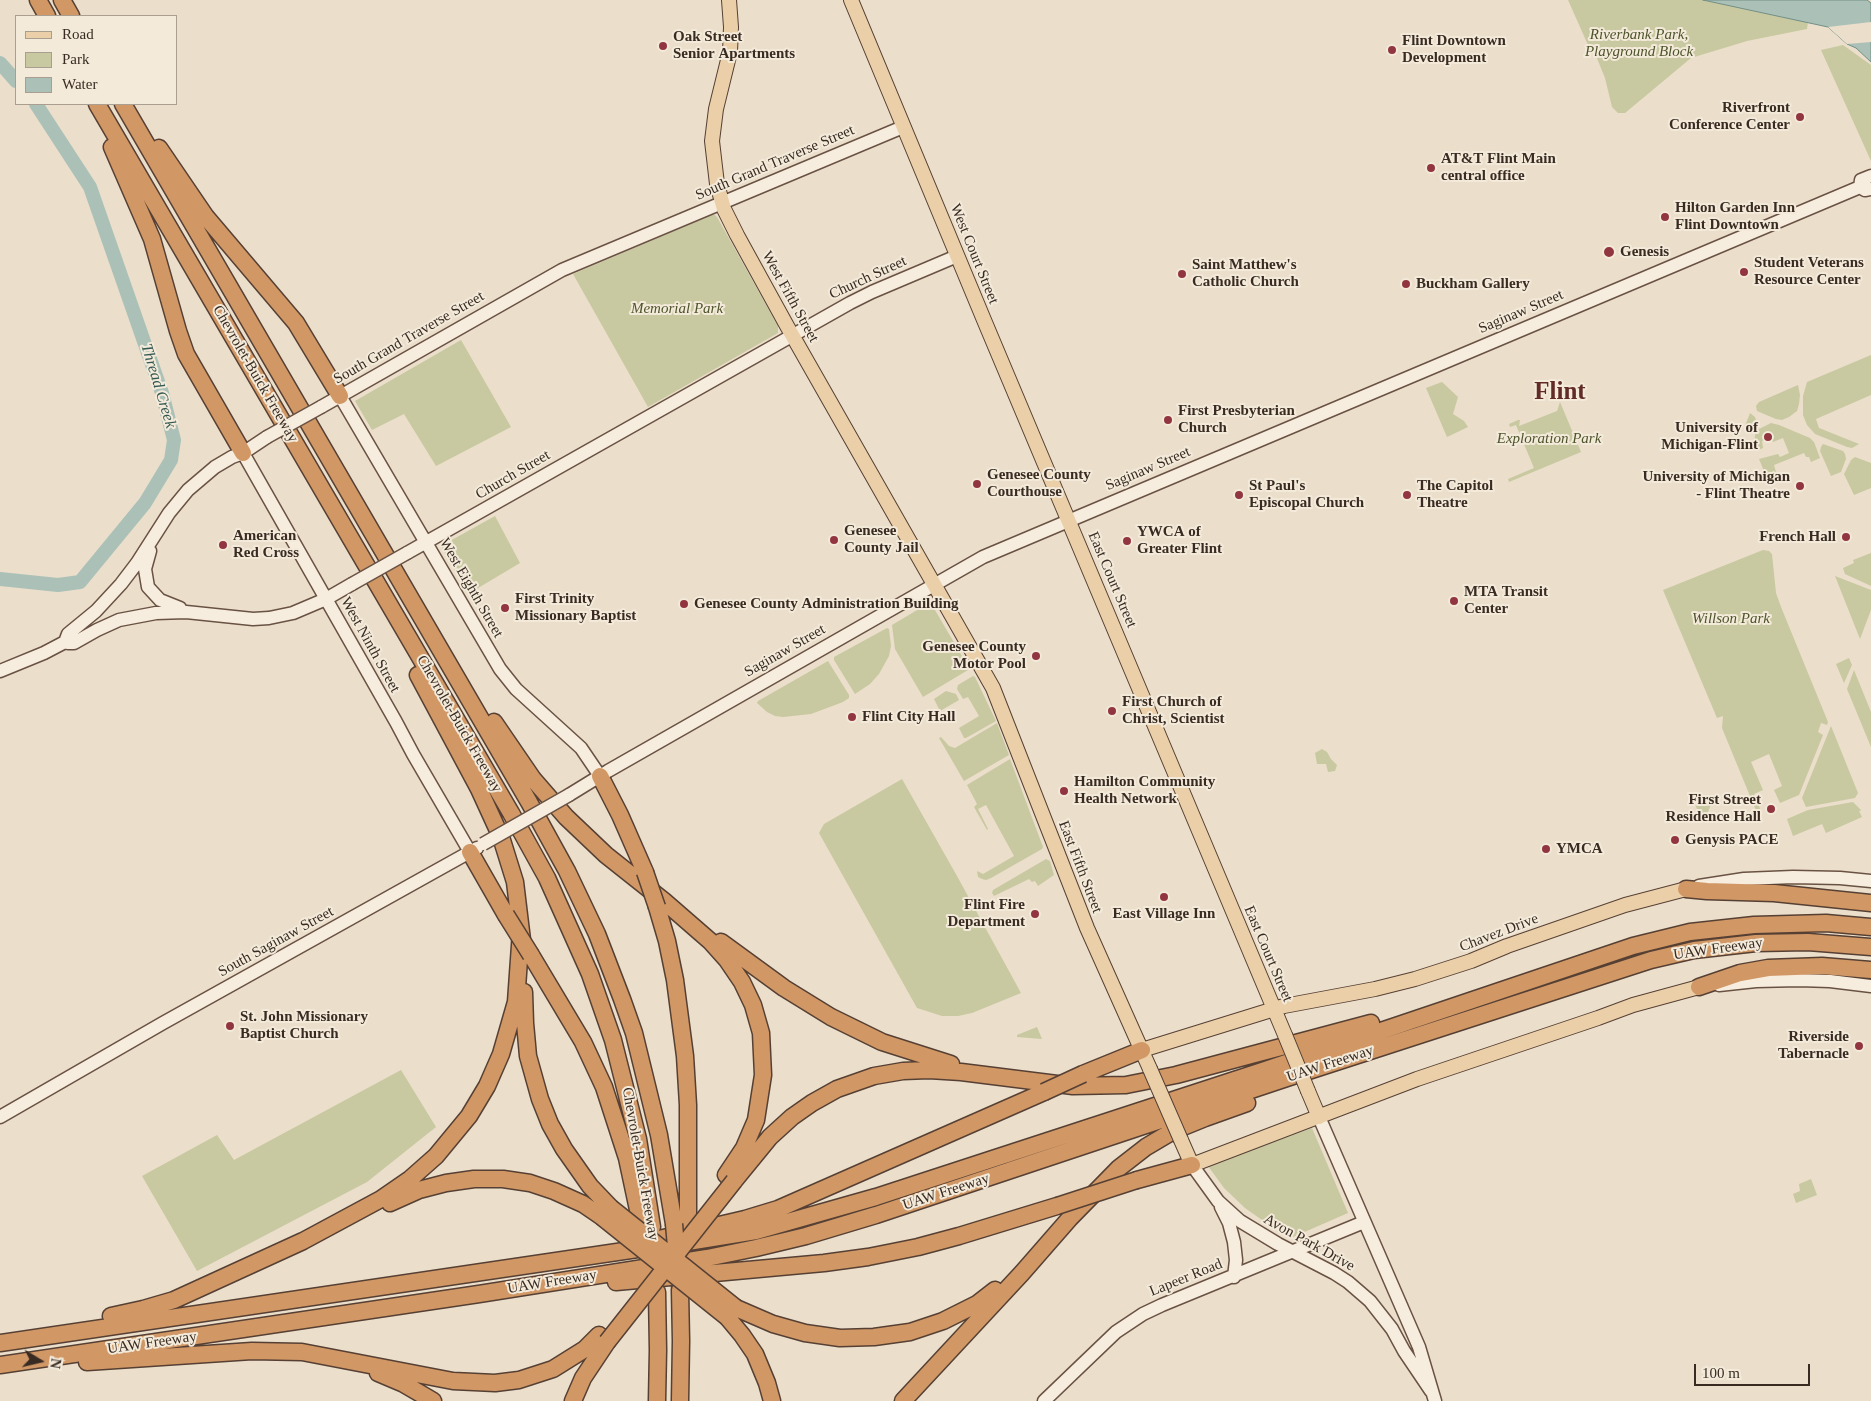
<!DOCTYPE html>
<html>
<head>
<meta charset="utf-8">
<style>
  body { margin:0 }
  #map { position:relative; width:1871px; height:1401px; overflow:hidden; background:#ebdecb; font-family:"Times New Roman",serif }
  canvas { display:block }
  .legend { position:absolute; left:15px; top:15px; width:162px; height:90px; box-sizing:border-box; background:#f3eada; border:1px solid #a99e90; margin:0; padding:6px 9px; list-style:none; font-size:15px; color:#392b22 }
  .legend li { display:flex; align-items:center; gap:10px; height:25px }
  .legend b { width:25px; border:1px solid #a99e90 }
  .north { position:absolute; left:15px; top:1336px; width:50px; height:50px; -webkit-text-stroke:4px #f3eada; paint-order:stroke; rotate:99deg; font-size:14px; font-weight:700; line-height:20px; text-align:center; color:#392b22 }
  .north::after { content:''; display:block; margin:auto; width:18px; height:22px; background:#392b22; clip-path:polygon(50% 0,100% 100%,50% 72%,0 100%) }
  .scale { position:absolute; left:1694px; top:1364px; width:116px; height:22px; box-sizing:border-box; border:2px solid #392b22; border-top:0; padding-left:6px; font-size:15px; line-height:18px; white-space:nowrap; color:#392b22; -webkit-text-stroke:4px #f3eada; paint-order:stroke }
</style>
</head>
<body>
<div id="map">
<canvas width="1871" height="1401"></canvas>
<ul class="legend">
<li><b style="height:6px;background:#eacfa8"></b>Road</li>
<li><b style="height:14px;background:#c8c9a0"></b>Park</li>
<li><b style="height:14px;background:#abc1b8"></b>Water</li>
</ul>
<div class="north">N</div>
<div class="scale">100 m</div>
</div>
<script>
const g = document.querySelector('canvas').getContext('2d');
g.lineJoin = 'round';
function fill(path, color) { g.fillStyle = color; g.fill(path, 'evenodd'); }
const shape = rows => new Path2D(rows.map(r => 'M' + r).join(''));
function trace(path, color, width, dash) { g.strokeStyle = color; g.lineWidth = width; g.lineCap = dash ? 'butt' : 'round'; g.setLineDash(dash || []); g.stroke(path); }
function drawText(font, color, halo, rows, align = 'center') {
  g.font = font + ' "Times New Roman",serif'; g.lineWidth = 4; g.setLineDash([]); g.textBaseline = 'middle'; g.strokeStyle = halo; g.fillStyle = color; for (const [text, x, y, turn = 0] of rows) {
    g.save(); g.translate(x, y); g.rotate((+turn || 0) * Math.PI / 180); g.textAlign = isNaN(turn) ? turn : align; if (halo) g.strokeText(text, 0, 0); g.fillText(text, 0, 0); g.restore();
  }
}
fill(shape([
  [1568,0,1703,0,1808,22,1807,29,1747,41,1691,58,1625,113,1618,113,1612,107,1605,78,1594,51,1588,45],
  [1843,45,1871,65,1871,161,1821,50],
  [712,215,715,215,717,217,778,326,778,333,648,407,573,274],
  [461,340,511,427,436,466,404,414,372,430,355,401],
  [1871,355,1871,395,1816,419,1819,428,1859,444,1852,448,1847,447,1815,434,1807,425,1803,415,1803,396,1807,382],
  [1442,382,1458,397,1453,414,1464,421,1468,427,1447,437,1426,388],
  [1798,385,1800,395,1799,404,1797,411,1789,417,1782,420,1776,419,1757,411,1756,406,1759,402],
  [1560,402,1581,452,1509,482,1508,479,1534,468,1516,425,1510,427,1509,424,1518,420,1520,420,1519,426,1557,411],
  [1750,413,1755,417,1757,424,1754,431,1748,434,1745,426],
  [1771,423,1779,425,1810,438,1814,442,1820,458,1811,462,1809,457,1806,457,1804,453,1774,465,1778,479,1769,483,1759,459,1778,454,1780,457,1789,453,1783,438,1773,442,1770,438,1762,441,1763,448,1756,451,1754,447,1755,435,1759,429],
  [1823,444,1843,451,1845,454,1846,459,1841,472,1831,476,1820,451,1821,447],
  [1855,457,1871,463,1871,488,1854,495,1844,474,1851,460],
  [495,516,520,563,468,594,441,546],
  [1763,550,1769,551,1772,554,1776,593,1781,607,1828,722,1827,725,1821,723,1818,732,1823,735,1799,795,1780,803,1774,790,1782,786,1769,754,1751,762,1763,790,1754,794,1761,811,1757,813,1722,728,1723,716,1717,718,1663,590],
  [1871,553,1871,586,1845,574,1843,568,1854,563,1853,560],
  [1835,576,1871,590,1871,610,1860,639],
  [929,603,932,605,969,668,968,670,923,697,895,649,892,625],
  [887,628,889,629,891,646,889,656,879,674,870,684,855,694,834,660,834,657],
  [1849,658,1852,665,1844,683,1836,664],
  [828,661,849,695,849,698,843,702,811,714,783,717,775,716,767,712,757,703,758,701],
  [1854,670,1871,712,1871,747,1847,689],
  [973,676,975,677,996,721,966,738,964,738,959,728,979,716,968,697,963,699,957,689,958,685],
  [946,691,956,694,959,700,940,711,934,699],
  [997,723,1009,755,964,781,939,738,941,737,949,746,955,748],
  [1831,726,1858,793,1855,798,1806,807,1802,798],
  [1322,749,1327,752,1331,759,1337,765,1335,771,1328,772,1326,764,1317,764,1315,753],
  [1010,759,1043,847,1042,849,991,878,986,880,982,879,978,877,977,871,983,874,1014,856,986,805,978,809,988,829,987,830,974,807,977,804,967,785],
  [902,779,957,876,1021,993,972,1013,958,1016,942,1016,917,1008,819,833,824,824],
  [1704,797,1710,799,1711,804,1708,812,1700,816,1694,802],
  [1853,802,1860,809,1861,811,1859,811,1862,817,1826,833,1822,824,1793,836,1787,819,1808,810],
  [1046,859,1050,861,1054,875,1038,886,1035,881,1032,882,1029,879,994,896,992,893,993,890],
  [1037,1027,1042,1039,1017,1037,1017,1035],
  [401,1070,436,1127,367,1182,197,1271,142,1176,217,1135,234,1160],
  [1312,1128,1348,1213,1293,1237,1262,1220,1245,1208,1224,1188,1208,1166],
  [1811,1179,1817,1195,1796,1203,1793,1194,1800,1191,1799,1184]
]), '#c8c9a0');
const water = shape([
  [1703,0,1867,0,1871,3,1871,62,1856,48,1847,44,1828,27,1703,0]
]);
fill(water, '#abc1b8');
trace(water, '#728f85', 1);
fill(shape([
  [1871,22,1871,42,1847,44,1828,27]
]), '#ebdecb');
trace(shape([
  [0,63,16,81],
  [0,579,58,585,80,582,145,503,171,460,174,440,162,393,90,187,36,104]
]), '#abc1b8', 14);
const secondary = shape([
  [1860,187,1861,180,1871,176],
  [1860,187,1865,190,1871,189],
  [340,396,500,669,516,689,581,748,600,776],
  [321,407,562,270,903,127],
  [243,453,396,722,413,754,470,852],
  [150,551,145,569,148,587,160,600,180,608],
  [407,553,850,303,872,292,957,256],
  [65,642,68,643,74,643,97,630,119,620,156,613,186,612,253,619,269,618,293,613,326,599,352,584],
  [0,671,44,653,65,642,68,634,96,611,121,584,137,563,169,513,188,490,215,467,232,457,243,453,267,437],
  [569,795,608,771,983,557,1860,187],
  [1699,886,1744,879,1793,877,1840,878,1871,881],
  [1719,985,1756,981,1799,980,1830,981,1871,986],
  [0,1117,163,1023,477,848],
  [1319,1117,1419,1347,1435,1401],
  [1192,1165,1218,1201,1240,1221,1278,1244,1334,1273,1348,1282,1370,1301,1392,1329,1404,1351,1431,1391],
  [1221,1207,1229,1223,1234,1242,1236,1260,1234,1277],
  [1044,1401,1116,1332,1143,1314,1162,1305,1364,1222]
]);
const primary = shape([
  [729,0,731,27,730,52,716,109,712,141,717,184,724,209,737,235,787,326,993,688,1087,928,1150,1069],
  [851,0,984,320,1285,1035],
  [1142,1050,1284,1006,1375,989,1415,979,1471,961,1507,946,1625,905,1686,889],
  [1308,1091,1319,1117],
  [1181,1140,1192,1165,1417,1079,1598,1018,1633,1005,1699,987]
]);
const highway = shape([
  [38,0,47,16],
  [62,0,71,16],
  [97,104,511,813,547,878,590,974,613,1040,638,1139,652,1227],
  [123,104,529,802,567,871,597,934,622,999,634,1033,659,1135,674,1224],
  [112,147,152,239,178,331,186,354,243,453],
  [159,148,206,217,296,323,340,396],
  [418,675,479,789,501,837,515,882,522,940],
  [494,722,533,779,566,817,606,855,664,901,710,941,727,960,742,982,753,1005,761,1033,763,1075,756,1120,744,1148,726,1175],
  [600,776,620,815,645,872],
  [470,852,506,915],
  [1686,889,1707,891,1774,893,1871,903],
  [657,907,667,941,675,980,685,1056,688,1105,688,1219],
  [721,942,784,988,831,1017,882,1042,951,1064],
  [531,955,583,1042,604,1087,627,1158,640,1219],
  [1699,987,1740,973,1768,968,1822,966,1871,970],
  [524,992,525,1023,528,1056,540,1099,550,1124,564,1149,590,1186,611,1208],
  [1083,1074,1142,1050],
  [1137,1180,1192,1165],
  [734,1181,770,1137,792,1117,812,1103,837,1089,874,1076,903,1071,929,1070,961,1072,1073,1086,1126,1085,1176,1075,1371,1023],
  [390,1203,419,1190,446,1183,474,1179,503,1179,530,1183,554,1191,583,1204,602,1217],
  [642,1243,745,1219,778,1209,1044,1092],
  [675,1244,756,1231,876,1197,1265,1070,1633,946,1690,932,1754,925,1826,923,1871,927],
  [616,1282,824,1263,868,1257,918,1247,959,1236,1057,1206],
  [736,1308,773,1324,805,1333,840,1338,874,1337,910,1332,943,1321,977,1304,995,1290],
  [111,1316,143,1309,174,1300,303,1241,381,1199,410,1179,436,1156,469,1116,487,1086,501,1054,516,1002,521,931],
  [727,1317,742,1335,755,1354,767,1383,772,1401],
  [0,1343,651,1247],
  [87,1362,252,1351,302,1352,453,1381,495,1383,519,1380,553,1369,585,1349,599,1335],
  [0,1365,479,1294,707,1258,756,1248,806,1236,876,1215,1287,1078,1651,960,1694,950,1756,943,1808,942,1871,947],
  [378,1373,404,1384,433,1401],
  [573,1401,583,1378,607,1342],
  [657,1401,658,1350,657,1292],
  [680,1401,681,1341,680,1290],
  [903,1401,1022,1273,1070,1218,1119,1168,1146,1147,1173,1131,1205,1118,1247,1103]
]);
trace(secondary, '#695243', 15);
trace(primary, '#564034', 16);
trace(highway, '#564034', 19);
trace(secondary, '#f7edde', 12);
trace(primary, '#eacfa8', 14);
trace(highway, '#d19765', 16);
const secondaryBridge = shape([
  [267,437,321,407],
  [352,584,407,553],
  [483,844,569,795]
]);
const primaryBridge = shape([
  [1285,1035,1308,1091],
  [1150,1069,1181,1140]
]);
const highwayBridge = shape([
  [645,872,657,907],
  [506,915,531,955],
  [1044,1092,1083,1074],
  [1057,1206,1137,1180],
  [611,1208,736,1308],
  [602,1217,727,1317],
  [674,1224,677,1258],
  [607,1342,734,1181]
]);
trace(secondaryBridge, '#695243', 15, []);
trace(primaryBridge, '#564034', 16, []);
trace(highwayBridge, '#564034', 19, []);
trace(secondaryBridge, '#f7edde', 12);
trace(primaryBridge, '#eacfa8', 14);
trace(highwayBridge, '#d19765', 16);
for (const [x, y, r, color] of [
  [663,46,5,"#913640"],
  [1392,50,5,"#913640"],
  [1800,117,5,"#913640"],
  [1431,168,5,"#913640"],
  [1665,217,5,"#913640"],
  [1609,252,6,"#913640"],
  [1744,272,5,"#913640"],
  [1182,274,5,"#913640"],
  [1406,284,5,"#913640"],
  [1168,420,5,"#913640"],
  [1768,437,5,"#913640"],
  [977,484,5,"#913640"],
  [1800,486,5,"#913640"],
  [1239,495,5,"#913640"],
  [1407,495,5,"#913640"],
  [1846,537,5,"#913640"],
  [834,540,5,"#913640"],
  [1127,541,5,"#913640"],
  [223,545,5,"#913640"],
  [1454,601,5,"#913640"],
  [684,604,5,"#913640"],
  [505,608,5,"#913640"],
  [1036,656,5,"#913640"],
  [1112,711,5,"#913640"],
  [852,717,5,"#913640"],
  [1064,791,5,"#913640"],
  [1771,809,5,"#913640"],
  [1675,840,5,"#913640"],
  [1546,849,5,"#913640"],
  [1164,897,5,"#913640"],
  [1035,914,5,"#913640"],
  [230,1026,5,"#913640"],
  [1859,1046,5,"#913640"]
]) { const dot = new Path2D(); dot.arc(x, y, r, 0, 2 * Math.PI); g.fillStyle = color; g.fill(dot); trace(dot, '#f3eada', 2); }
drawText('italic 15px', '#4d542b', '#f3eada', [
  ["Riverbank Park,",1639,35],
  ["Playground Block",1639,52],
  ["Memorial Park",677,309],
  ["Exploration Park",1549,439],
  ["Willson Park",1731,619]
]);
drawText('bold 15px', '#392b22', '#f3eada', [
  ["Oak Street",673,37],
  ["Senior Apartments",673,54],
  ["Flint Downtown",1402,41],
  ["Development",1402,58],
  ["Riverfront",1790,108,"right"],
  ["Conference Center",1790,125,"right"],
  ["AT&T Flint Main",1441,159],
  ["central office",1441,176],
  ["Hilton Garden Inn",1675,208],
  ["Flint Downtown",1675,225],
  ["Genesis",1620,252],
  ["Student Veterans",1754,263],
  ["Resource Center",1754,280],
  ["Saint Matthew's",1192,265],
  ["Catholic Church",1192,282],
  ["Buckham Gallery",1416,284],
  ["First Presbyterian",1178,411],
  ["Church",1178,428],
  ["University of",1758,428,"right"],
  ["Michigan-Flint",1758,445,"right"],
  ["Genesee County",987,475],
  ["Courthouse",987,492],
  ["University of Michigan",1790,477,"right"],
  ["- Flint Theatre",1790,494,"right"],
  ["St Paul's",1249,486],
  ["Episcopal Church",1249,503],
  ["The Capitol",1417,486],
  ["Theatre",1417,503],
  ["Genesee",844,531],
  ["County Jail",844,548],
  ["YWCA of",1137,532],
  ["Greater Flint",1137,549],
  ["American",233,536],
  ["Red Cross",233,553],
  ["French Hall",1836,537,"right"],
  ["MTA Transit",1464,592],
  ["Center",1464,609],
  ["First Trinity",515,599],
  ["Missionary Baptist",515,616],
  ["Genesee County Administration Building",694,604],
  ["Genesee County",1026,647,"right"],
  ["Motor Pool",1026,664,"right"],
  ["First Church of",1122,702],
  ["Christ, Scientist",1122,719],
  ["Flint City Hall",862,717],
  ["Hamilton Community",1074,782],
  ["Health Network",1074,799],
  ["First Street",1761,800,"right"],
  ["Residence Hall",1761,817,"right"],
  ["Genysis PACE",1685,840],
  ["YMCA",1556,849],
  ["Flint Fire",1025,905,"right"],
  ["Department",1025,922,"right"],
  ["East Village Inn",1164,914,"center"],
  ["St. John Missionary",240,1017],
  ["Baptist Church",240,1034],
  ["Riverside",1849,1037,"right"],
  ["Tabernacle",1849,1054,"right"]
], 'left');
drawText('15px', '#392b22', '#f3eada', [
  ["South Grand Traverse Street",775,163,-23],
  ["West Court Street",974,254,68],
  ["Church Street",868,278,-25],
  ["West Fifth Street",790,297,61],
  ["Saginaw Street",1521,312,-23],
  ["South Grand Traverse Street",409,338,-30],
  ["Chevrolet-Buick Freeway",255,374,60],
  ["Saginaw Street",1148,469,-23],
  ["Church Street",513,475,-30],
  ["East Court Street",1112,580,67],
  ["West Eighth Street",471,588,60],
  ["West Ninth Street",370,645,61],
  ["Saginaw Street",785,651,-30],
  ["Chevrolet-Buick Freeway",459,724,60],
  ["East Fifth Street",1080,867,69],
  ["Chavez Drive",1499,933,-21],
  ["South Saginaw Street",276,942,-29],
  ["UAW Freeway",1718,949,-8],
  ["East Court Street",1268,954,67],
  ["UAW Freeway",1330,1064,-18],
  ["Chevrolet-Buick Freeway",640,1164,80],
  ["UAW Freeway",946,1192,-18],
  ["Avon Park Drive",1309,1243,29],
  ["Lapeer Road",1186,1278,-22],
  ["UAW Freeway",552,1282,-9],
  ["UAW Freeway",152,1343,-8]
]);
drawText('italic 16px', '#335751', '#f3eada', [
  ["Thread Creek",158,386,73]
]);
drawText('bold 25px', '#622c26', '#f3eada', [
  ["Flint",1560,393]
]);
</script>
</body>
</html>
